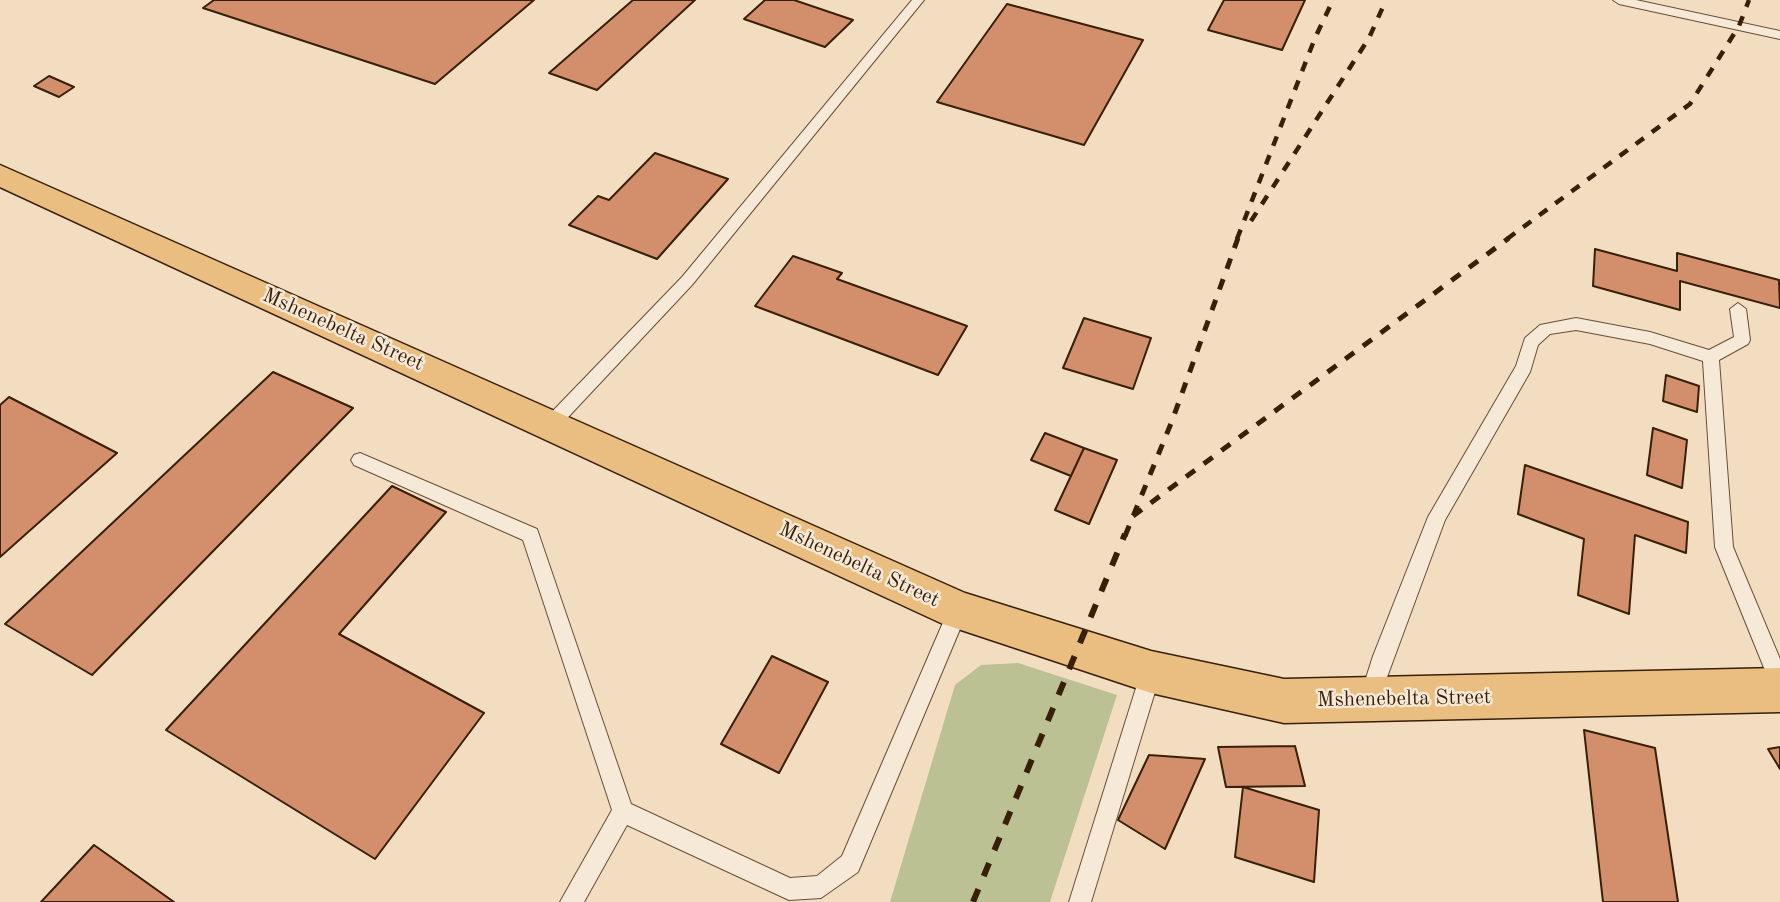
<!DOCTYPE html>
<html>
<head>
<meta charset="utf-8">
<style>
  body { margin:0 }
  canvas { display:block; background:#f3ddc1 }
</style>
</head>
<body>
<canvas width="1780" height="902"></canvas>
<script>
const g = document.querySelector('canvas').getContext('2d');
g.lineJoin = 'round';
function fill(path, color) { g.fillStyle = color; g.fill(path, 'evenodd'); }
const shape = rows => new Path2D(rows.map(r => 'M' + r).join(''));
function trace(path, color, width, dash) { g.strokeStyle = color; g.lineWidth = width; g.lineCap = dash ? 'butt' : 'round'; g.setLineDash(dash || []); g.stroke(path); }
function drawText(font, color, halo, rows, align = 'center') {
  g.font = font + ' "Old Standard TT",serif'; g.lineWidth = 5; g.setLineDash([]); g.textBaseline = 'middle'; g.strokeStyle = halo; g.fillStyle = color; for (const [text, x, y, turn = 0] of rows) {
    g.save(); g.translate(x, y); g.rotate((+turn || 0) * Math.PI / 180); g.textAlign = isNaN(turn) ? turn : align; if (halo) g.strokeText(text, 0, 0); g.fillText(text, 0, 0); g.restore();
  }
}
fill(shape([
  [1018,663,1117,695,1050,902,890,902,955,685,981,665]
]), '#bbc193');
const building = shape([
  [214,0,534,0,435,84,203,8,214,0],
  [633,0,695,0,597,90,549,73,633,0],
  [765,0,794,0,853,20,825,47,744,19,765,0],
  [1224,0,1305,0,1282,50,1208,30,1224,0],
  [1007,4,1143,40,1084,145,937,102,1007,4],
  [49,76,74,87,59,97,34,86,49,76],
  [655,153,728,179,657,259,569,225,598,196,609,200,655,153],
  [1595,249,1677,271,1677,253,1779,280,1780,308,1680,281,1680,310,1593,286,1595,249],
  [793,256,842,273,837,279,967,326,938,375,755,306,793,256],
  [1084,318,1151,338,1133,389,1063,368,1084,318],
  [273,372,353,408,92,675,5,624,273,372],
  [1666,375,1699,386,1697,412,1663,401,1666,375],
  [9,397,117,453,0,557,0,405,9,397],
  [1653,428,1687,440,1682,488,1647,475,1653,428],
  [1045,433,1084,448,1071,476,1031,460,1045,433],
  [1084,448,1117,460,1089,524,1055,510,1084,448],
  [1525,465,1688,522,1686,553,1635,535,1629,614,1578,595,1584,539,1518,514,1525,465],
  [392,486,446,512,339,634,484,713,375,859,166,730,392,486],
  [772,656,828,682,779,773,721,744,772,656],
  [1584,730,1655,748,1678,902,1603,902,1584,730],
  [1295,746,1305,786,1226,787,1218,747,1295,746],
  [1780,747,1780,769,1768,749,1780,747],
  [1149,755,1205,759,1165,849,1118,820,1149,755],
  [1243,787,1319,810,1314,882,1235,857,1243,787],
  [94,845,174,902,41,902,94,845]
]);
fill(building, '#d38f6b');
trace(building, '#381f07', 2);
const service = shape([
  [912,0,924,0,692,285,557,429,545,429,542,424,545,419,682,277,912,0],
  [1613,0,1636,0,1780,31,1780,39,1619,4,1613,0],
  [1738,303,1746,309,1750,340,1748,344,1719,360,1733,547,1780,659,1780,693,1773,690,1715,547,1703,361,1650,344,1576,330,1550,334,1538,345,1530,372,1445,520,1376,707,1369,710,1362,707,1359,700,1373,656,1428,517,1516,366,1525,338,1540,325,1576,318,1650,332,1709,350,1734,337,1730,309,1738,303],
  [360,453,537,529,631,804,790,878,817,876,842,856,951,604,958,601,965,604,968,610,858,872,821,898,789,900,627,825,584,902,560,902,612,810,523,540,354,465,351,460,354,455,360,453],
  [1151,662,1158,665,1161,672,1091,902,1069,902,1141,672,1144,665,1151,662]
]);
const primary = shape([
  [0,165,965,593,1151,651,1284,679,1780,668,1780,712,1284,723,1151,693,943,624,0,187,0,165]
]);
trace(service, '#674e36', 2);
trace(primary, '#381f07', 3);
fill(service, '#f7e9d7');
fill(primary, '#eabe80');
trace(shape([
  [1251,221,1369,38,1386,0],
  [1237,239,1315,38,1333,0],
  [1507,239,1690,104,1739,26,1749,0]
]), '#381f07', 4.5, [10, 10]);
trace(shape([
  [1133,516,1509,238],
  [1125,536,1172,421,1238,238]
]), '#381f07', 5, [11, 11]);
trace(shape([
  [973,902,1125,534]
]), '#381f07', 6, [14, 14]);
drawText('21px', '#381f07', '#f7e9d7', [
  ["Mshenebelta Street",343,330,24],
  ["Mshenebelta Street",859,565,25],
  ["Mshenebelta Street",1404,699,-1]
]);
</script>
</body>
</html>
